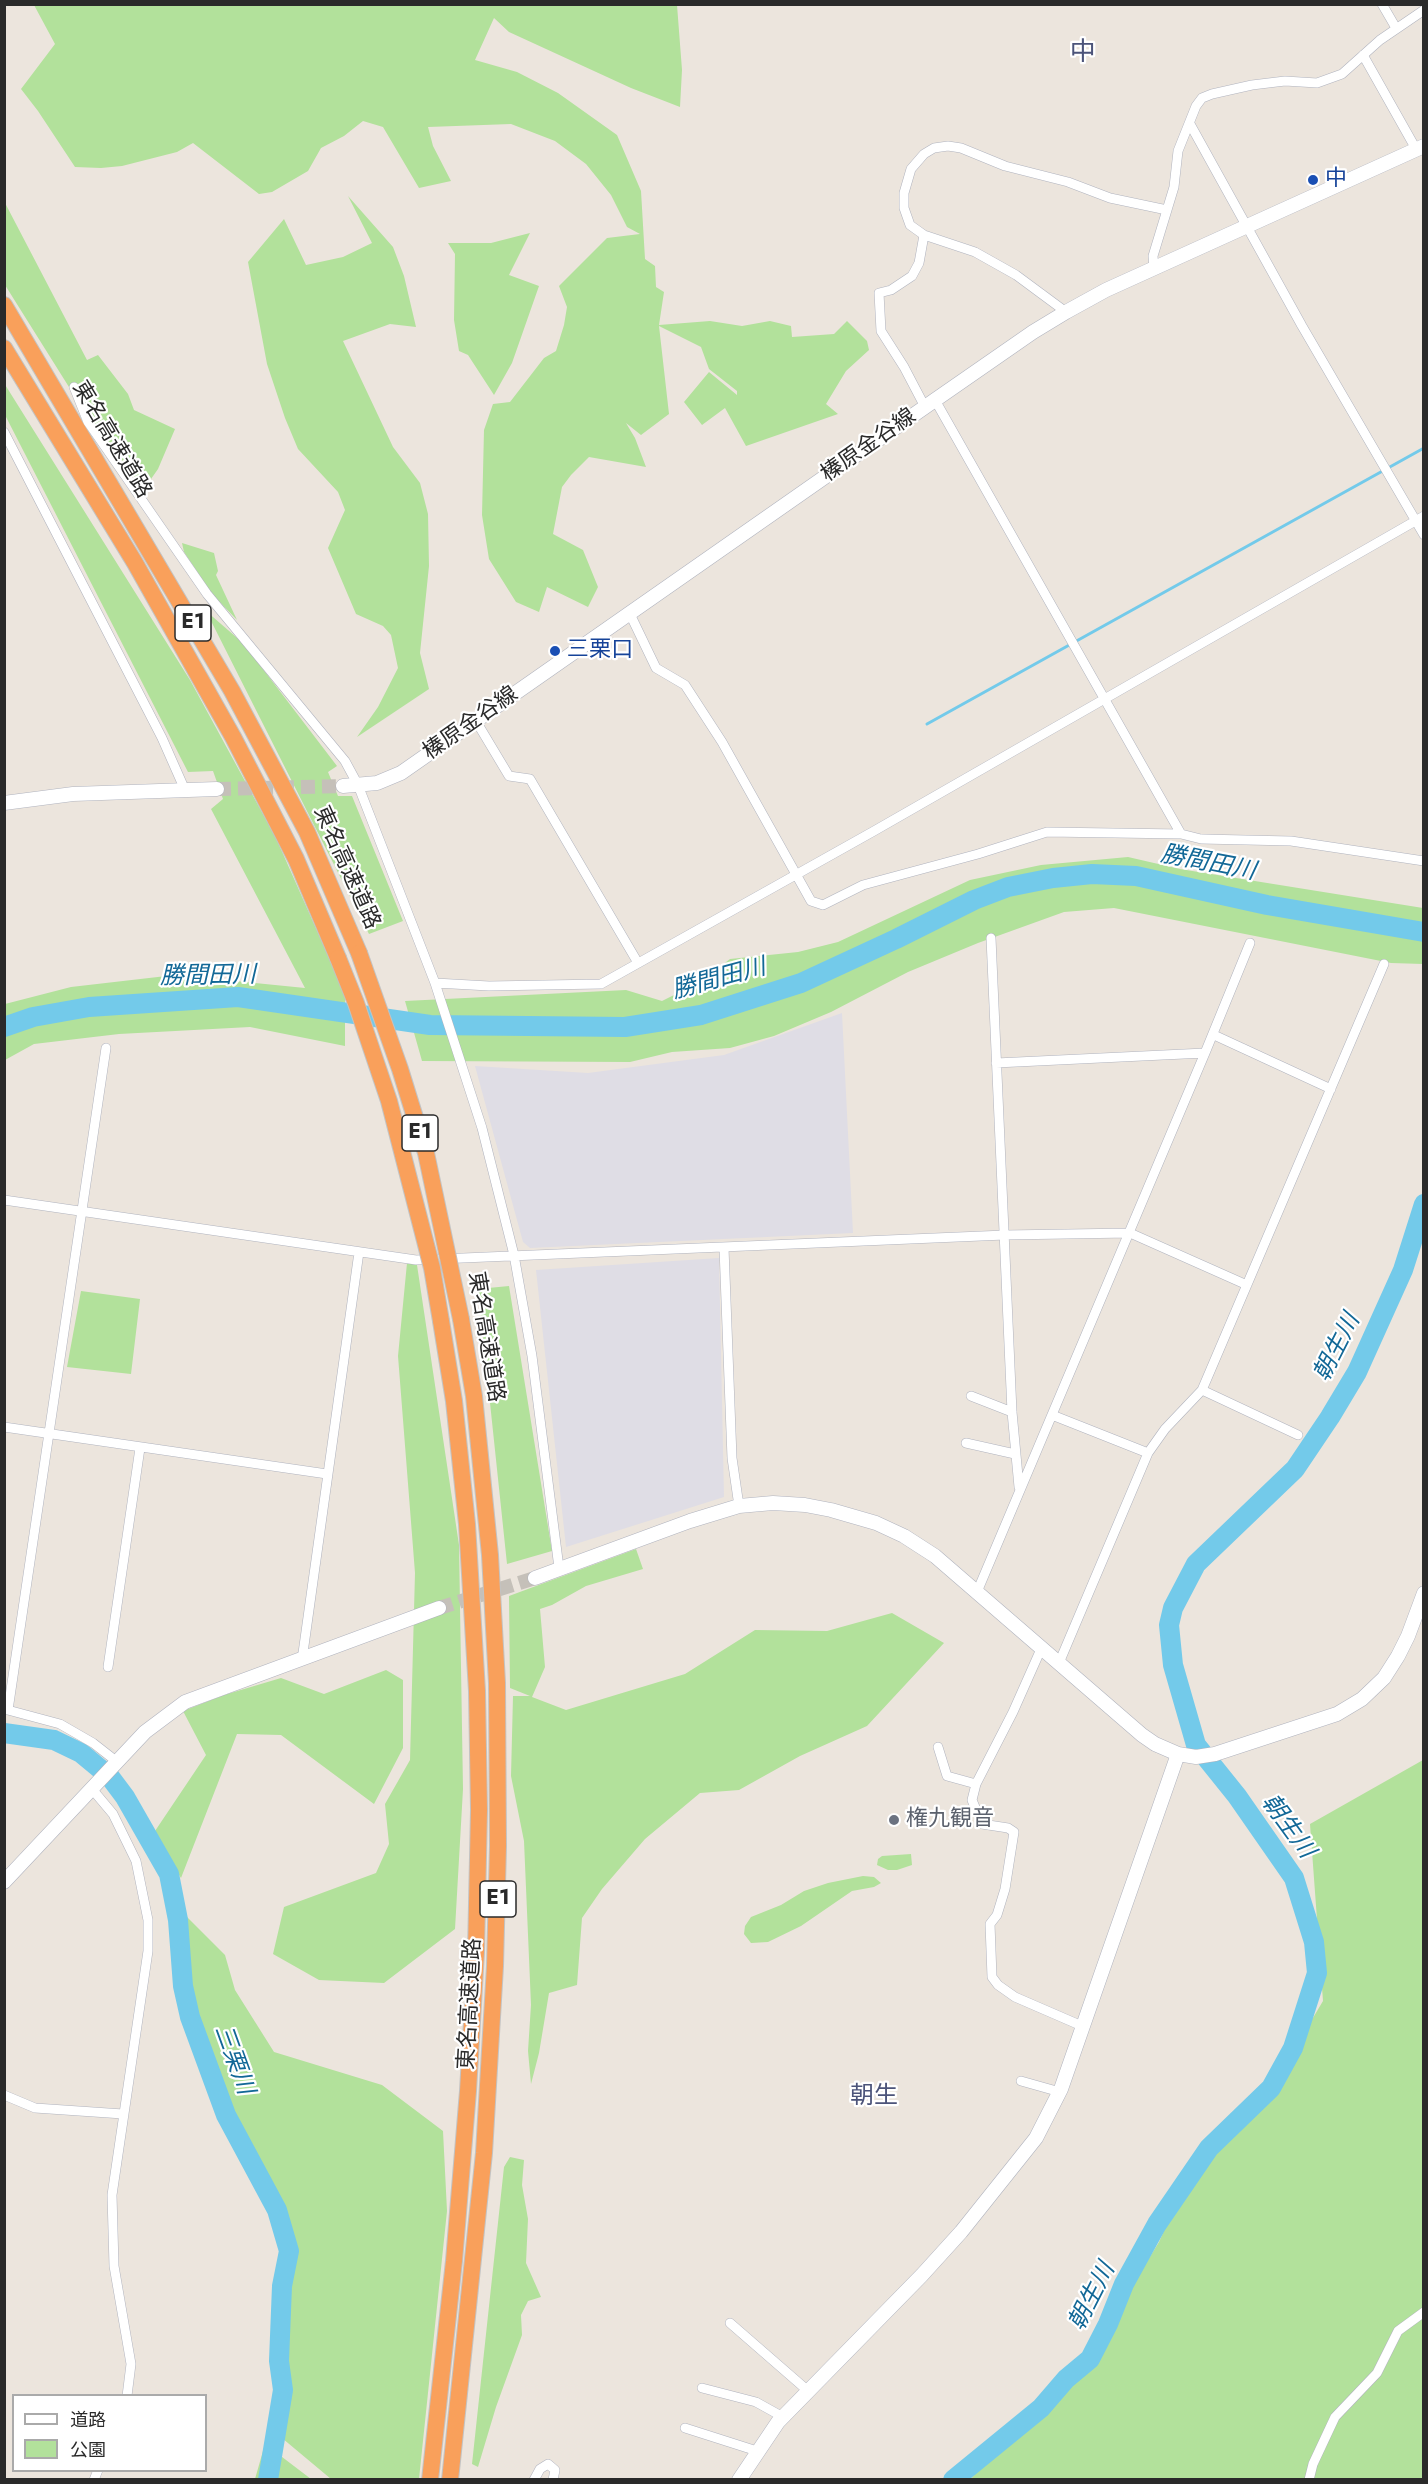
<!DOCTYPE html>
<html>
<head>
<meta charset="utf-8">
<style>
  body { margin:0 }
  #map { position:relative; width:1428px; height:2484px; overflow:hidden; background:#ece5dd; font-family:Jost,"Noto Sans JP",sans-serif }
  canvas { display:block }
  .frame { position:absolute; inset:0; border:6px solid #2a2a2a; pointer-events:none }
  .legend { position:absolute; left:12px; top:2394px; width:195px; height:78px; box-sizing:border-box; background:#fff; border:2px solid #aaa; margin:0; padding:8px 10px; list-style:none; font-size:18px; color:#2a2a2a }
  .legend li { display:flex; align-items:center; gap:12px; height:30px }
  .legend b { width:30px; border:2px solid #aaa }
</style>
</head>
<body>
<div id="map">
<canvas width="1428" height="2484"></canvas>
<div class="frame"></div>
<ul class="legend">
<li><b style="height:8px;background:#fff"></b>道路</li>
<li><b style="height:16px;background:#b2e19b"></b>公園</li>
</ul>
</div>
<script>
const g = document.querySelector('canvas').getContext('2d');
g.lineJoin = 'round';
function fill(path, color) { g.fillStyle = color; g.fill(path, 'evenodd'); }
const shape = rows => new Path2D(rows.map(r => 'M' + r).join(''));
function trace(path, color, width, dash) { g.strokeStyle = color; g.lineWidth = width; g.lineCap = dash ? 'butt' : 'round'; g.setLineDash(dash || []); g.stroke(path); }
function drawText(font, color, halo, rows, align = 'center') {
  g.font = font + ' Jost,"Noto Sans JP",sans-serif'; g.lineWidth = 4.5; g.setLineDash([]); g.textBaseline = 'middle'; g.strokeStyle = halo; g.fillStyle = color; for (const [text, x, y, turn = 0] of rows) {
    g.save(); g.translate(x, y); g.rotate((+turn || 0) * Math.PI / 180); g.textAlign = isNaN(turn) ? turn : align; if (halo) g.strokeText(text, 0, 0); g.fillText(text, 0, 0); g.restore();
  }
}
fill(shape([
  [842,1013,853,1233,530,1248,523,1242,475,1066,588,1073,724,1055],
  [719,1258,724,1497,566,1547,536,1270]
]), '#dfdde5');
fill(shape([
  [34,5,677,5,682,70,680,107,631,88,509,32,494,18,475,60,517,72,558,93,617,135,641,191,645,259,655,266,656,287,664,292,659,325,710,321,742,326,770,321,791,326,792,337,834,334,847,321,867,341,869,350,846,371,826,404,838,414,746,446,725,408,702,425,684,402,709,372,737,395,737,391,709,369,701,347,659,326,669,414,641,435,626,423,635,438,646,467,589,457,571,475,562,487,553,534,583,550,598,587,588,607,547,587,539,612,516,602,489,559,482,515,484,430,493,404,510,402,544,358,556,351,564,325,567,307,559,286,607,238,640,234,627,227,611,195,586,164,555,141,511,124,428,127,433,146,451,181,419,188,383,127,363,121,344,136,321,148,308,171,272,192,259,194,193,143,177,152,122,166,101,168,75,167,38,111,21,89,55,44],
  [348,196,393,247,404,276,416,327,390,324,343,341,393,447,420,483,428,514,429,566,420,653,429,689,357,737,378,707,398,668,391,635,383,626,356,614,328,548,345,510,338,492,298,449,285,418,267,364,248,262,284,219,306,265,343,257,372,243],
  [4,201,87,360,98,355,128,394,134,410,175,429,158,469,144,489,84,411,5,285],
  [530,233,509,275,539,286,512,363,494,395,468,355,459,351,454,320,455,254,448,243,491,243],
  [4,383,190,680,276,838,345,994,345,1046,250,1027,119,1034,34,1044,5,1060,5,1004,71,987,175,975,305,988,211,809,223,799,213,771,188,772,5,415],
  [182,543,214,553,218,571,216,575,237,620,212,594,184,552],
  [206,611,243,643,337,766,328,772,338,796,352,796,403,921,369,934],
  [1128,857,1180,869,1423,908,1423,964,1391,963,1114,908,1064,912,978,943,908,972,831,1012,774,1036,730,1048,672,1052,630,1062,422,1061,405,1001,626,990,662,1001,702,981,730,959,798,952,838,942,970,880,1041,865],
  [407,1263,417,1265,459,1545,463,1789,455,1929,384,1983,319,1980,273,1954,284,1907,376,1873,389,1844,385,1804,410,1760,415,1573,398,1356],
  [509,1286,552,1551,507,1564,478,1289],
  [81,1291,140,1299,131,1374,67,1367],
  [636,1549,643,1569,586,1586,552,1605,540,1609,545,1667,532,1697,566,1710,685,1674,755,1630,827,1631,892,1613,944,1643,867,1726,800,1756,739,1790,700,1793,645,1839,602,1889,582,1918,577,1985,549,1993,539,2053,531,2084,528,2051,531,2005,524,1841,511,1776,513,1696,530,1696,510,1688,509,1596],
  [386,1670,403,1680,403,1748,374,1804,281,1735,237,1734,181,1878,153,1834,206,1755,183,1711,224,1695,281,1678,324,1694],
  [1423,1760,1423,2479,970,2480,1010,2434,1041,2408,1099,2339,1159,2242,1192,2167,1257,2112,1323,2001,1310,1824],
  [911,1854,912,1865,897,1870,888,1870,877,1865,878,1859,882,1856],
  [863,1876,874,1877,881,1883,874,1887,852,1891,801,1926,768,1942,751,1943,744,1934,745,1926,751,1917,781,1905,804,1891,828,1883],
  [180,1910,225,1955,235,1990,274,2052,382,2085,443,2131,447,2211,419,2479,331,2479,270,2428,279,2361,287,2222,239,2139,189,2025],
  [510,2157,524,2160,522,2185,528,2219,526,2263,541,2297,528,2301,521,2315,522,2335,496,2407,478,2467,472,2464,504,2167],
  [265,2444,311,2479,255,2479]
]), '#b2e19b');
trace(shape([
  [927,724,1424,448]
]), '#73caea', 3);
trace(shape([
  [4,1027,33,1017,89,1007,238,997,430,1025,625,1027,701,1015,801,983,896,939,974,900,1008,887,1053,878,1092,874,1136,876,1267,905,1424,932],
  [4,1733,54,1740,81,1753,110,1777,125,1797,169,1874,178,1920,183,1986,190,2017,226,2115,277,2210,289,2251,282,2286,279,2361,283,2390,268,2480],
  [953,2480,1041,2408,1066,2379,1090,2359,1108,2324,1124,2284,1157,2224,1209,2148,1271,2088,1293,2048,1317,1973,1314,1942,1294,1878,1237,1796,1196,1745,1173,1665,1169,1625,1173,1608,1196,1564,1295,1469,1330,1417,1357,1372,1403,1270,1424,1204]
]), '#73caea', 20);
trace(shape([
  [217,789,343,786],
  [439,1608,535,1578]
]), '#c5c0b9', 14, [14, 7]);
const street = shape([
  [1382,4,1396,28],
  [1363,55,1416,149],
  [1190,124,1302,326,1424,535],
  [924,235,919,263,912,276,891,290,879,293,881,331,904,367,925,407],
  [1154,268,1153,256,1174,187,1178,151,1196,106,1202,98,1212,94,1252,85,1285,81,1317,83,1342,74,1380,40,1424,10],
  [1066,312,1016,275,975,252,924,235,910,225,904,208,904,193,911,169,924,154,934,148,948,146,961,148,1005,166,1068,182,1110,198,1167,210],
  [74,387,88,422,207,594,345,761,358,785,435,983,482,1128,514,1255,532,1356,559,1568],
  [935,400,1181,834],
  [4,432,162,738,185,790],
  [630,614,656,668,685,685,722,742,811,901,823,905,863,885,978,854,1047,832,1181,834,1201,839,1291,841,1424,861],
  [476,721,509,776,530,779,638,963],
  [991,938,1012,1412,1019,1487],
  [435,983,489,986,601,984,874,831,1424,516],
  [1214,1035,1331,1089],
  [996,1063,1205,1053,1250,943],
  [4,1200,416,1260,1005,1235,1130,1233,1247,1285],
  [724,1248,732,1458,739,1506],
  [1202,1390,1298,1435],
  [971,1396,1012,1412],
  [1052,1415,1148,1453],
  [4,1427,327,1474],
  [966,1443,1015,1454],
  [977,1592,1205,1053],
  [1041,1649,1013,1712,976,1784,972,1800,982,1824,1008,1828,1014,1832,1005,1889,997,1915,990,1924,992,1977,998,1985,1015,1997,1082,2026],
  [302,1660,359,1252],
  [1059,1663,1148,1453,1165,1429,1202,1390,1384,964],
  [108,1667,140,1448],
  [4,1709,60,1724,93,1743,116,1761],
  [8,1710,106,1048],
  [938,1747,947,1776,976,1784],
  [92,1789,113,1814,136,1861,148,1920,148,1951,112,2195,114,2266,131,2364,127,2396],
  [1021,2081,1060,2092],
  [4,2095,35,2108,123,2114],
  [730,2323,807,2390],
  [702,2388,756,2402,783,2417],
  [685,2428,757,2451],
  [94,2480,98,2470],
  [534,2480,540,2469,548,2464,555,2470,553,2480],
  [1309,2480,1313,2464,1335,2417,1377,2373,1398,2331,1424,2312]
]);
const secondary = shape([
  [343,786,377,783,401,773,935,400,1033,332,1066,312,1106,290,1424,146],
  [4,803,73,794,217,789],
  [535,1578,690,1521,739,1506,773,1503,805,1505,831,1510,876,1523,904,1536,935,1556,1142,1735,1155,1744,1178,1754,1196,1757,1215,1754,1337,1714,1362,1699,1384,1678,1398,1656,1408,1636,1424,1593],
  [4,1882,145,1732,185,1702,439,1608],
  [739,2480,778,2422,922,2275,961,2232,1036,2138,1061,2089,1178,1754]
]);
const highway = shape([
  [4,305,232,691,307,832,359,953],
  [4,348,135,563,233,737,296,859,338,958],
  [430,2480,454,2261,468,2091,476,1952,479,1810,477,1691,467,1524,454,1401,441,1321],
  [450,2480,484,2153,495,1966,498,1846,497,1683,490,1555,474,1396,461,1319]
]);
trace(street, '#b0b3be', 10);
trace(secondary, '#b0b3be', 15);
trace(highway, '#c3c3c3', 18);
trace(street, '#fff', 9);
trace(secondary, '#fff', 14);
trace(highway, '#f9a05b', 16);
const highwayBridge = shape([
  [359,953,400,1069,426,1153,461,1319],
  [338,958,356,1003,389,1101,432,1268,441,1321]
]);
trace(highwayBridge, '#c3c3c3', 18, []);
trace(highwayBridge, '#f9a05b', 16);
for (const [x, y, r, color] of [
  [1313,180,6,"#1a4fb4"],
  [555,651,6,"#1a4fb4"],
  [894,1820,6,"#6b7280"]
]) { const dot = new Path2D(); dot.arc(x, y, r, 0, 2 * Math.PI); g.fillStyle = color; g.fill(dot); trace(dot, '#fff', 2); }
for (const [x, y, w] of [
  [193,623,36],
  [420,1133,36],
  [498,1899,36]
]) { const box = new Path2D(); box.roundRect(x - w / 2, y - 18, w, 36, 4.5); g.fillStyle = '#fff'; g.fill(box); trace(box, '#2a2a2a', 1.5); }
drawText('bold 21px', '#2a2a2a', null, [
  ["E1",193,623],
  ["E1",420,1133],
  ["E1",498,1899]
]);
drawText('22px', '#164399', '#fff', [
  ["中",1325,180],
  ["三栗口",567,651]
], 'left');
drawText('22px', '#2a2a2a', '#fff', [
  ["東名高速道路",111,440,59],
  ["榛原金谷線",869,446,-35],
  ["榛原金谷線",471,724,-35],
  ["東名高速道路",346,868,66],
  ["東名高速道路",485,1337,81],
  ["東名高速道路",471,2004,-87]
]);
drawText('22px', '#5b616d', '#fff', [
  ["権九観音",906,1820]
], 'left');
drawText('italic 24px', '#126897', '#fff', [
  ["勝間田川",1208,864,11],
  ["勝間田川",208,977,-1],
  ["勝間田川",719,980,-15],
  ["朝生川",1338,1348,-63],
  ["朝生川",1287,1827,54],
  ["三栗川",233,2060,70],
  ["朝生川",1093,2297,-63]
]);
drawText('24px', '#4c547a', '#fff', [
  ["朝生",874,2097]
]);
drawText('26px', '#4c547a', '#fff', [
  ["中",1083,54]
]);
</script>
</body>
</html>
